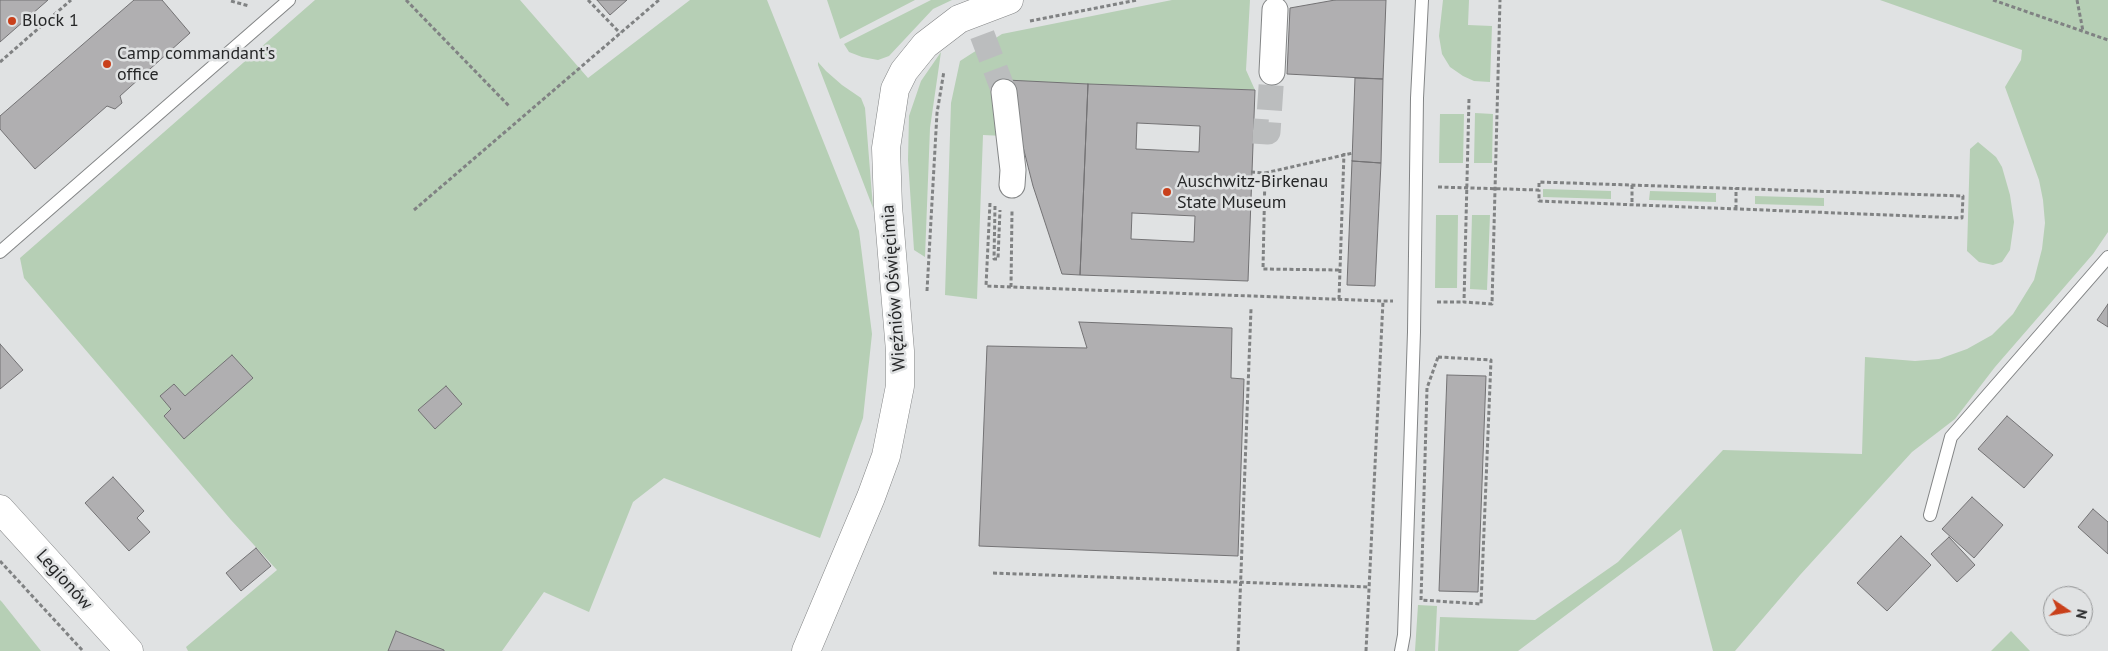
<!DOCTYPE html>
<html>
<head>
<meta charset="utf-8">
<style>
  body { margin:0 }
  #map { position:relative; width:2108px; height:651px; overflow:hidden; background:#e0e2e3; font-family:"PT Sans",sans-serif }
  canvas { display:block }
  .north { position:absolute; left:2043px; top:586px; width:50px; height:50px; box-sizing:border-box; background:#e0e2e3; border:1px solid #969798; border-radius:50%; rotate:102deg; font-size:14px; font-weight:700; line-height:20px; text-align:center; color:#262728 }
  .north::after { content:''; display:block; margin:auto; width:18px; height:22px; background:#c9401b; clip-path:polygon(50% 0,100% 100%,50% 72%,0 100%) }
</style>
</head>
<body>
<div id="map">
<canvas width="2108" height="651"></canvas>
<div class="north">N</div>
</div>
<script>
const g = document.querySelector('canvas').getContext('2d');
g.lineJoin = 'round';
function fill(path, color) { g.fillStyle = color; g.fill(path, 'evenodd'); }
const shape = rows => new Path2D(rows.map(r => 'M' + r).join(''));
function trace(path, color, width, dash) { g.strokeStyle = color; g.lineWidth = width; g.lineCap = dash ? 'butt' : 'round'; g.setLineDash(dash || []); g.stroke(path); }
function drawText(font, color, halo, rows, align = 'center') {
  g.font = font + ' "PT Sans",sans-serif'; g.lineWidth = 5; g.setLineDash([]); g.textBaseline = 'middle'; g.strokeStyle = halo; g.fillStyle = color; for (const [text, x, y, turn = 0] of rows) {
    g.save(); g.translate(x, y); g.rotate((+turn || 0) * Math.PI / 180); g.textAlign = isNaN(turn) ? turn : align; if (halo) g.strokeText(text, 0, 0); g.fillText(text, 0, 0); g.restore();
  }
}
fill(shape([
  [315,0,520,0,588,78,690,0,767,0,859,231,872,334,863,418,820,538,664,478,633,502,589,612,544,592,502,651,188,651,186,647,277,570,231,520,24,278,20,258],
  [827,0,915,0,840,39],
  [931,0,952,0,933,9,889,56,878,60,862,57,849,52,844,44],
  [1172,0,1250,0,1246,70,1255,90,1088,84,1004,136,983,135,977,299,945,295,951,103,960,61,1002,34],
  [1443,0,1469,0,1468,25,1492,26,1490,82,1474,81,1463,76,1450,67,1442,54,1439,36],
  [1880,0,2108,0,2108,232,2093,254,1995,367,1955,419,1912,452,1800,575,1735,651,1713,651,1681,529,1518,651,1438,651,1440,617,1535,620,1618,562,1723,450,1862,454,1865,357,1915,361,1939,359,1967,349,1992,335,2013,314,2034,280,2042,249,2045,223,2043,200,2039,180,2005,87,2021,60,2022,50],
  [941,52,930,128,925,257,914,250,908,160,909,116,921,81],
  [818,62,826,71,842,85,861,98,865,108,873,208,818,65],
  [1475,113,1493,114,1492,163,1474,163],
  [1440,114,1464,114,1463,163,1439,163],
  [1978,142,1996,157,2002,167,2010,195,2014,222,2010,250,2002,262,1993,265,1979,262,1967,251,1970,149],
  [1543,189,1611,191,1611,199,1543,197],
  [1650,191,1716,193,1716,202,1649,200],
  [1755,196,1824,198,1824,206,1755,204],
  [1436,215,1458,215,1457,288,1435,288],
  [1472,215,1490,215,1487,290,1470,289],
  [0,600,2,602,41,651,0,651],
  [1418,605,1437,606,1435,651,1415,651],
  [2011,631,2030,651,1991,651]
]), '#b6cfb5');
const building = shape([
  [0,0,48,0,0,42,0,0],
  [134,0,162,0,190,33,120,96,122,103,115,109,107,106,35,169,0,129,0,116,134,0],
  [597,0,627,0,610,15,597,0],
  [1335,0,1386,0,1383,79,1287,74,1290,8,1335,0],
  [1355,78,1383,79,1381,163,1352,161,1355,78],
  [1006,80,1088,84,1080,275,1062,274,1033,186,1006,80],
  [1088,84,1255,90,1248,281,1080,275,1088,84],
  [1137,123,1200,126,1199,152,1136,149,1137,123],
  [1132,213,1195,216,1194,242,1131,239,1132,213],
  [1352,161,1381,163,1375,286,1347,285,1352,161],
  [2108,304,2108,327,2097,320,2108,304],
  [1079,322,1232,328,1231,378,1244,379,1238,556,979,546,987,346,1087,348,1079,322],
  [0,344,23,370,0,389,0,344],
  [232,355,253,378,184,439,164,416,171,409,160,396,174,384,185,396,232,355],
  [1447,375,1486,376,1478,592,1439,591,1447,375],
  [446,386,462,404,435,429,418,410,446,386],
  [2007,416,2053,455,2024,488,1978,449,2007,416],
  [113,477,144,511,137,518,150,532,129,551,85,503,113,477],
  [1972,497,2003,525,1974,558,1942,529,1972,497],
  [2093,509,2108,522,2108,554,2078,527,2093,509],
  [1901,536,1931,565,1887,611,1857,583,1901,536],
  [1949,537,1975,565,1957,582,1931,554,1949,537],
  [256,548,271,566,241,591,226,573,256,548],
  [396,631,444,650,444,651,388,651,396,631]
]);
fill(building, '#b0afb1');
trace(building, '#737274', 1);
trace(shape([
  [969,0,1004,92],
  [1253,131,1268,132,1272,72]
]), '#bbbdbe', 25, [25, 12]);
const lane = shape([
  [0,252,289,0],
  [1930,515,1951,437,2108,257],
  [1401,651,1404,635,1414,332,1417,98,1422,0]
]);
const street = shape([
  [1272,72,1275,10],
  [1004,92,1013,170,1012,185]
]);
const secondary = shape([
  [0,509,129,651],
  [806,651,871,497,886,456,900,386,900,351,888,206,886,148,895,89,904,71,925,45,959,19,1009,0]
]);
trace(lane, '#838586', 14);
trace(street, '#838586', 27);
trace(secondary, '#838586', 29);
trace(shape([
  [406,0,510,107],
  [588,0,620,33],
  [1993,0,2108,40],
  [2077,0,2083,31],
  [231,1,249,6],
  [1030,21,1137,0],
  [0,62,71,0],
  [1469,99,1464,302,1492,304,1500,0],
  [1251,172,1265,173,1263,269,1339,270],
  [1265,173,1353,153],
  [1632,185,1632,204],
  [1438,187,1539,190,1539,182,1963,196,1962,218,1539,201,1539,190],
  [990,203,986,286,1383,301],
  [995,206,994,259,998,259,1000,210],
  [1736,209,1736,188],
  [414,210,659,0],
  [1011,287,1012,211],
  [927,291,937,113,944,71],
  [1339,299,1344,153],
  [1437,302,1464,302],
  [1438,357,1491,360,1481,604,1421,600,1427,388,1438,357],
  [0,561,83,651],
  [993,573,1368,587],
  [1238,651,1251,309],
  [1366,651,1383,301,1393,301]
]), '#808283', 3, [4, 2.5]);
trace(lane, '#fff', 12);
trace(street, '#fff', 25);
trace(secondary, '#fff', 28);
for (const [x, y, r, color] of [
  [12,21,5,"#c9401b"],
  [107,64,5,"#c9401b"],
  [1167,192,5,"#c9401b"]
]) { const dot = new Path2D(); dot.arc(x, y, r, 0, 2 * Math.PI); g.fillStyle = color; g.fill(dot); trace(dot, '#e0e2e3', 2); }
drawText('18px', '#262728', '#e0e2e3', [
  ["Block 1",22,21],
  ["Camp commandant's",117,54],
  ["office",117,75],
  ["Auschwitz-Birkenau",1177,182],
  ["State Museum",1177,203]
], 'left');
drawText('18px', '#262728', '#e0e2e3', [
  ["Więźniów Oświęcimia",894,288,-94],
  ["Legionów",64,580,48]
]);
</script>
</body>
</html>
